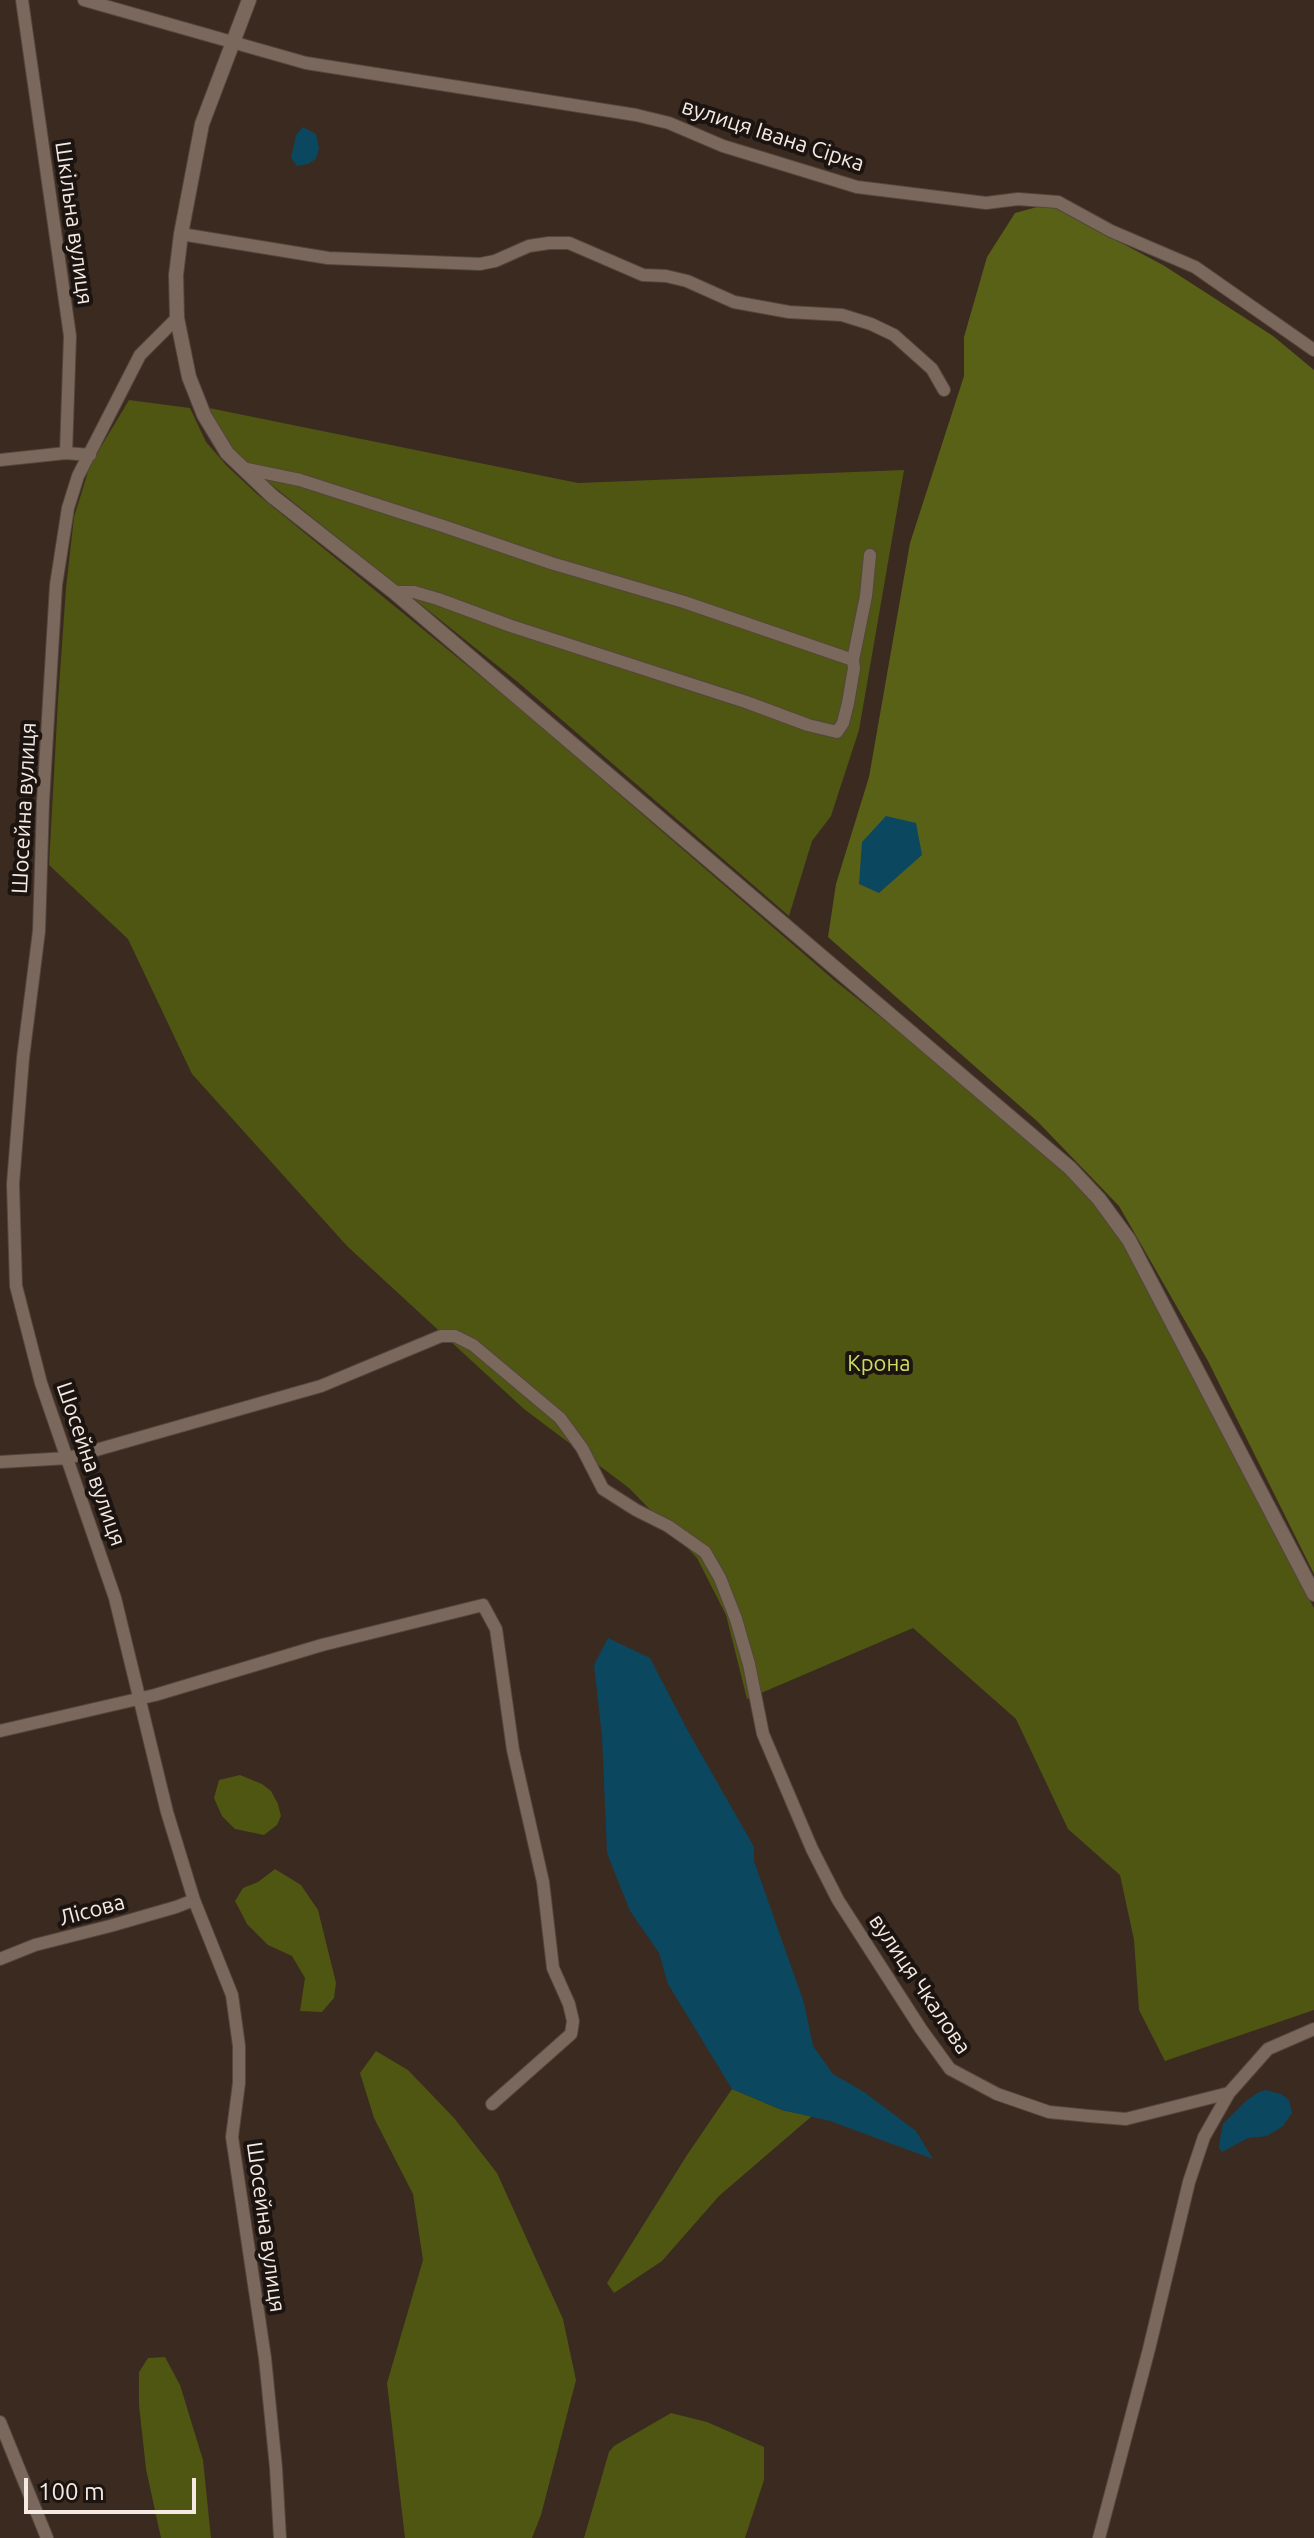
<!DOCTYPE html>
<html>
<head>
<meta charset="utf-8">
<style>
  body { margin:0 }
  #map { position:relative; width:1314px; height:2538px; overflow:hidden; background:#3a2a20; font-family:Ubuntu,sans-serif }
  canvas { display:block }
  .scale { position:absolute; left:24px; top:2478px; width:172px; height:36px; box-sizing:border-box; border:4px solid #f5eae3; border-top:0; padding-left:10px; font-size:24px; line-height:28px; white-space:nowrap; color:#f5eae3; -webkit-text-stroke:6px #1b1410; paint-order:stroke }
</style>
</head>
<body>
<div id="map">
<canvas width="1314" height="2538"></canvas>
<div class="scale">100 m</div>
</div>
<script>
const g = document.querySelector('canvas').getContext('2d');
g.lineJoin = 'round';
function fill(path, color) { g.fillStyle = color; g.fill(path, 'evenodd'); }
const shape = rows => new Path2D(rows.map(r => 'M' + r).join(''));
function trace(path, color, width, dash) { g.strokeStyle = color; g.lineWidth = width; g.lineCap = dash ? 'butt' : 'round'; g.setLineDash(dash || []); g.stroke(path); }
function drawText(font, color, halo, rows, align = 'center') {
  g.font = font + ' Ubuntu,sans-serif'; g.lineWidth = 8; g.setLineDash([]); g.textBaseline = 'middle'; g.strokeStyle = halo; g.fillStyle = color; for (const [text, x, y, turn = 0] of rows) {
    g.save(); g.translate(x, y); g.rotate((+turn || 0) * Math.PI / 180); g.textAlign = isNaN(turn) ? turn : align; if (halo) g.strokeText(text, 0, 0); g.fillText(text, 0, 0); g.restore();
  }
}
fill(shape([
  [129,400,190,408,206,442,227,466,257,494,517,706,834,980,942,1066,1054,1163,1084,1192,1115,1229,1314,1608,1314,2010,1165,2061,1139,2010,1134,1940,1120,1875,1068,1829,1016,1719,913,1628,747,1699,726,1615,697,1558,629,1488,524,1409,347,1246,192,1074,128,939,49,865,58,700,66,588,74,517,90,465],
  [209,408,578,483,904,470,859,730,831,816,812,841,789,916,519,683,233,454],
  [240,1775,262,1784,271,1791,278,1804,281,1816,277,1825,264,1835,235,1829,222,1816,214,1798,219,1780],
  [275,1869,301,1885,318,1910,336,1983,334,1998,322,2012,300,2011,305,1978,292,1956,268,1945,247,1924,235,1901,243,1888,258,1882],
  [376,2051,408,2070,454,2118,497,2173,563,2319,576,2380,541,2515,532,2538,405,2538,387,2383,423,2260,413,2194,374,2118,360,2073],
  [732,2089,782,2110,812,2116,719,2196,662,2261,614,2293,607,2283,687,2155],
  [165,2357,180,2385,203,2460,211,2538,161,2538,146,2469,139,2405,139,2372,148,2358],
  [671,2413,707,2422,764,2447,764,2480,745,2538,584,2538,609,2452,614,2446]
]), '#4e5612');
fill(shape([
  [1048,204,1163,265,1273,336,1314,370,1314,1574,1208,1361,1119,1206,1038,1122,828,937,836,884,869,777,910,543,964,376,964,337,987,257,1015,213]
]), '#596117');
fill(shape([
  [303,127,316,134,319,148,316,159,308,164,297,166,291,158,296,135],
  [886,816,916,823,922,855,879,893,859,884,862,842],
  [608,1638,650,1658,688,1731,754,1847,754,1861,804,2003,813,2046,833,2074,864,2092,916,2131,933,2159,830,2121,782,2110,732,2089,668,1984,659,1953,630,1911,607,1853,602,1736,594,1665],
  [1266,2090,1281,2094,1289,2100,1292,2113,1283,2126,1267,2136,1248,2138,1222,2152,1219,2148,1220,2139,1223,2124,1246,2101,1259,2092]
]), '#0c4760');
const minor = shape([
  [22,0,70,336,66,453],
  [84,0,306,63,636,115,669,123,723,146,857,187,986,203,1018,199,1058,202,1111,231,1195,267,1314,350],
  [181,234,328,258,480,264,495,261,529,246,549,243,569,243,643,275,666,276,687,281,734,302,789,312,842,315,871,324,894,335,932,369,944,390],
  [177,318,140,355,78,476,68,508,56,585,43,802,39,931,23,1058,13,1184,16,1286,41,1383,115,1598,167,1812,194,1900,232,1995,239,2046,239,2083,232,2137,265,2358,276,2468,280,2538],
  [0,460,66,453,90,455],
  [242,468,300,480,443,526,551,563,684,602,853,660],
  [394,592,414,592,438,599,511,626,746,702,808,725,837,732,843,723,848,703,854,668,853,660,866,596,870,555],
  [0,1462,68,1458,321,1386,441,1336,455,1336,473,1345,560,1418,582,1448,603,1489,636,1510,668,1526,705,1552,720,1578,736,1619,749,1664,763,1734,812,1849,838,1900,921,2029,950,2069,997,2094,1049,2112,1089,2116,1126,2119,1229,2093],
  [0,1731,155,1695,322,1645,483,1605,496,1629,513,1750,543,1882,553,1968,569,2004,573,2021,571,2034,492,2104],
  [0,1959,35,1945,110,1926,176,1907,194,1900],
  [0,2422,47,2538],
  [1099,2538,1149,2349,1189,2182,1204,2137,1229,2093,1268,2049,1314,2029]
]);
const tertiary = shape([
  [249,0,202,124,181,234,176,275,177,318,189,377,204,415,227,453,272,496,394,592,1070,1168,1099,1199,1129,1240,1314,1594]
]);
trace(minor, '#54463d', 14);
trace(tertiary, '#54463d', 16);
trace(minor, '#7b685d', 12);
trace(tertiary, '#7b685d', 14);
drawText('22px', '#f5eae3', '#1b1410', [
  ["вулиця Івана Сірка",773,135,18],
  ["Шкільна вулиця",74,223,82],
  ["Шосейна вулиця",24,808,-87],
  ["Шосейна вулиця",91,1464,71],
  ["Лісова",92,1910,-15],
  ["вулиця Чкалова",920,1984,56],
  ["Шосейна вулиця",266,2227,82]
]);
drawText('22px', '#cddc61', '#1b1410', [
  ["Крона",879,1364]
]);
</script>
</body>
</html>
